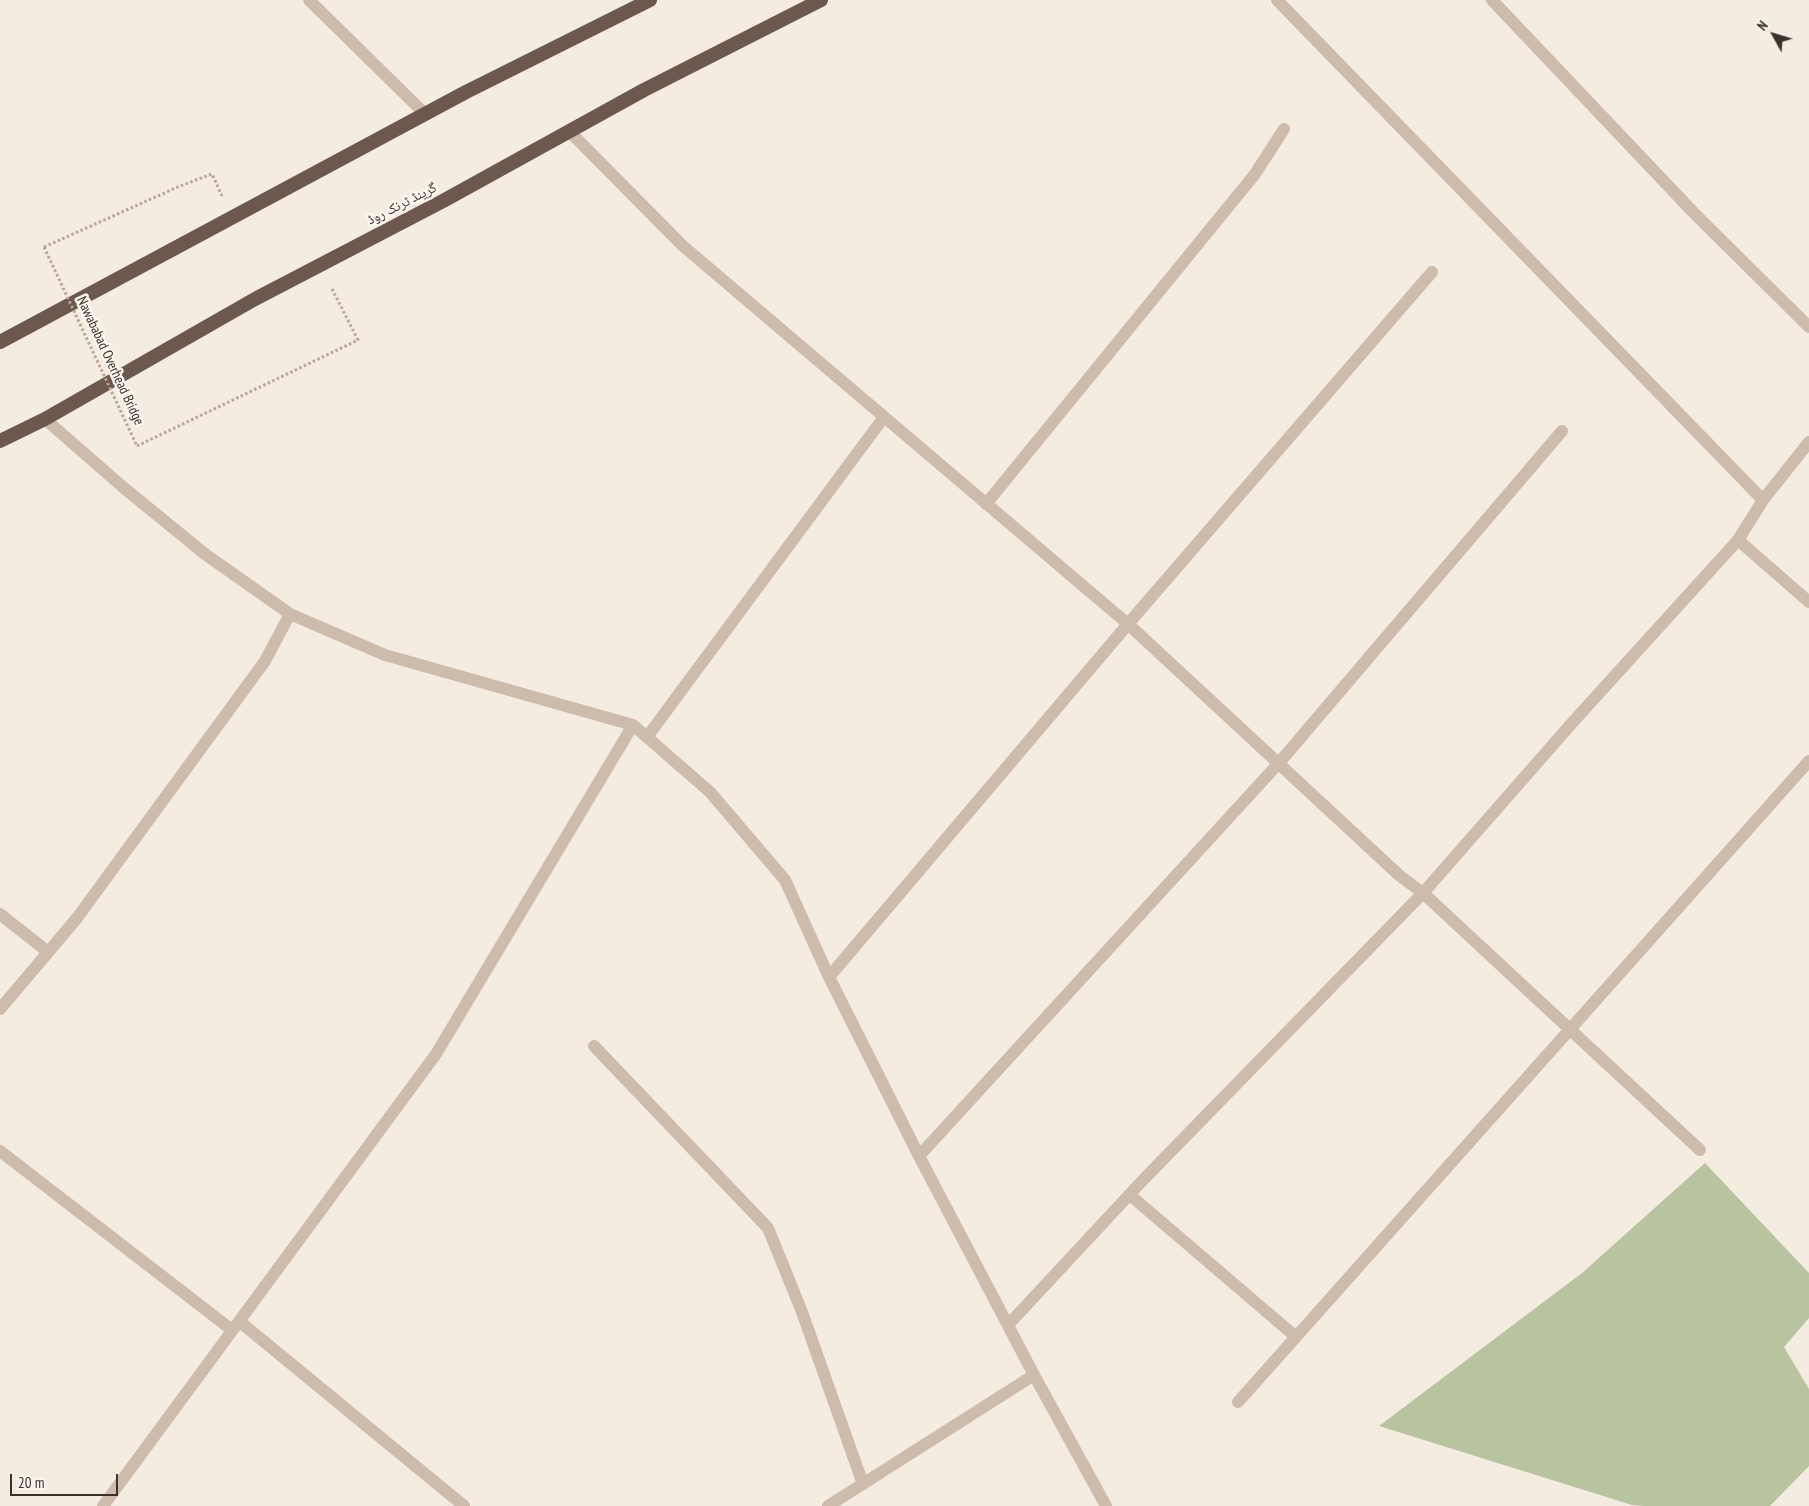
<!DOCTYPE html>
<html>
<head>
<meta charset="utf-8">
<style>
  body { margin:0 }
  #map { position:relative; width:1809px; height:1506px; overflow:hidden; background:#f4ebe1; font-family:"PT Sans Narrow",sans-serif }
  canvas { display:block }
  .north { position:absolute; left:1749px; top:10px; width:50px; height:50px; -webkit-text-stroke:4px #fbf5ee; paint-order:stroke; rotate:309deg; font-size:14px; font-weight:700; line-height:20px; text-align:center; color:#3b302b }
  .north::after { content:''; display:block; margin:auto; width:18px; height:22px; background:#3b302b; clip-path:polygon(50% 0,100% 100%,50% 72%,0 100%) }
  .scale { position:absolute; left:10px; top:1474px; width:108px; height:22px; box-sizing:border-box; border:2px solid #3b302b; border-top:0; padding-left:6px; font-size:15px; line-height:18px; white-space:nowrap; color:#3b302b; -webkit-text-stroke:4px #fbf5ee; paint-order:stroke }
</style>
</head>
<body>
<div id="map">
<canvas width="1809" height="1506"></canvas>
<div class="north">N</div>
<div class="scale">20 m</div>
</div>
<script>
const g = document.querySelector('canvas').getContext('2d');
g.lineJoin = 'round';
function fill(path, color) { g.fillStyle = color; g.fill(path, 'evenodd'); }
const shape = rows => new Path2D(rows.map(r => 'M' + r).join(''));
function trace(path, color, width, dash) { g.strokeStyle = color; g.lineWidth = width; g.lineCap = dash ? 'butt' : 'round'; g.setLineDash(dash || []); g.stroke(path); }
function drawText(font, color, halo, rows, align = 'center') {
  g.font = font + ' "PT Sans Narrow","Noto Naskh Arabic",sans-serif'; g.lineWidth = 5; g.setLineDash([]); g.textBaseline = 'middle'; g.strokeStyle = halo; g.fillStyle = color; for (const [text, x, y, turn = 0] of rows) {
    g.save(); g.translate(x, y); g.rotate((+turn || 0) * Math.PI / 180); g.textAlign = isNaN(turn) ? turn : align; if (halo) g.strokeText(text, 0, 0); g.fillText(text, 0, 0); g.restore();
  }
}
fill(shape([
  [1705,1163,1809,1273,1809,1318,1784,1347,1809,1389,1809,1466,1770,1506,1643,1506,1632,1505,1379,1426,1582,1273]
]), '#b8c4a0');
trace(shape([
  [44,247,180,186,212,174,222,196],
  [137,446,358,340,331,287]
]), '#b9a596', 3, [2.5, 2.5]);
trace(shape([
  [309,0,425,114],
  [1277,0,1763,500],
  [1492,0,1694,213,1809,327],
  [570,132,683,246,1128,624,1400,876,1423,893,1700,1150],
  [45,419,124,488,205,554,290,614,385,655,633,725,710,792,785,880,829,977,919,1156,1034,1375,1106,1506],
  [986,504,1255,174,1284,129],
  [1738,540,1763,500,1809,442],
  [647,737,884,417],
  [0,914,48,952],
  [829,977,1128,624,1432,272],
  [0,1009,77,918,265,661,290,614],
  [594,1046,768,1228,802,1312,863,1484],
  [0,1151,232,1330],
  [919,1156,1278,764,1562,431],
  [1130,1195,1296,1337],
  [239,1321,464,1506],
  [1008,1325,1143,1180,1423,893,1572,723,1738,540,1809,602],
  [1238,1402,1809,761],
  [103,1506,436,1054,633,725],
  [828,1506,1034,1375]
]), '#cdbbac', 12);
trace(shape([
  [0,342,466,92,650,0],
  [0,441,45,419,255,299,443,201,644,90,821,0]
]), '#6c584f', 14);
trace(shape([
  [44,247,137,446]
]), '#b9a596', 3, [2.5, 2.5]);
drawText('14px', '#3b302b', '#fbf5ee', [
  ["گرینڈ ٹرنک روڈ",402,204,-27],
  ["Nawababad Overhead Bridge",110,361,65]
]);
</script>
</body>
</html>
